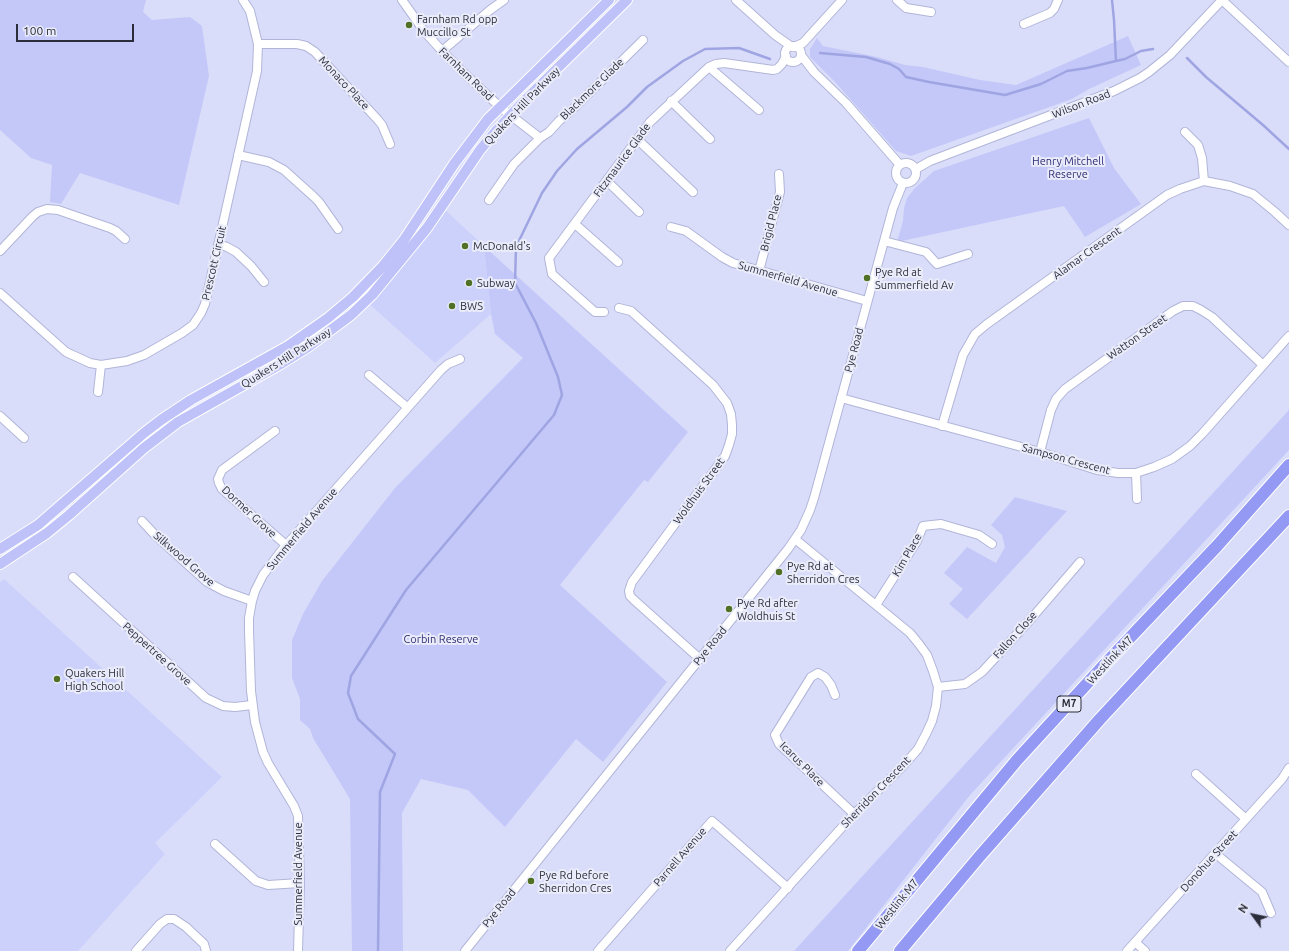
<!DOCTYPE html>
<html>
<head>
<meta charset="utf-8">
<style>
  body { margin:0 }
  #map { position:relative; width:1289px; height:951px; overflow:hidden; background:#daddfa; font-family:Ubuntu,sans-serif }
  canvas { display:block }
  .north { position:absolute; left:1233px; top:895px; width:40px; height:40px; -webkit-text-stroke:3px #eaecfa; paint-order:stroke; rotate:303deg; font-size:11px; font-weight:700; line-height:16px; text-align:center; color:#2b2d3b }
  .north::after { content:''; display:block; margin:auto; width:14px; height:18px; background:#2b2d3b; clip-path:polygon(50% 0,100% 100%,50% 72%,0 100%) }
  .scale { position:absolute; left:16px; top:24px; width:118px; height:18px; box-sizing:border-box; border:2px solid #2b2d3b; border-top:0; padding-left:5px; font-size:12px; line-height:14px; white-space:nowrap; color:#2b2d3b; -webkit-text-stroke:3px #eaecfa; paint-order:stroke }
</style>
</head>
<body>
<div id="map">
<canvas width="1289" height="951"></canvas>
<div class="north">N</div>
<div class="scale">100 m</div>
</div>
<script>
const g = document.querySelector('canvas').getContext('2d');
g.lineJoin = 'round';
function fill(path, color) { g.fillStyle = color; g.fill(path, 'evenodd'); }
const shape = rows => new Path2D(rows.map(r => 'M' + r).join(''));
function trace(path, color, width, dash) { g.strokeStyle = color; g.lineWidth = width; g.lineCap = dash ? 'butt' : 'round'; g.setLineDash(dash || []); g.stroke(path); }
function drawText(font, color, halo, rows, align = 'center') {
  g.font = font + ' Ubuntu,sans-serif'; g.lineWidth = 4; g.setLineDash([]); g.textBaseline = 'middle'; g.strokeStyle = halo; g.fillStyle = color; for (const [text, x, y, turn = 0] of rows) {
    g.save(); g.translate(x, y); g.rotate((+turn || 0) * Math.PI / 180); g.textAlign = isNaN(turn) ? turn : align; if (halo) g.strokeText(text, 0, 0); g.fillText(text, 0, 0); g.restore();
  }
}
fill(shape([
  [442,207,484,246,491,314,435,363,366,301],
  [4,579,222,777,155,843,165,854,78,951,0,951,0,582]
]), '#ccd1fc');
fill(shape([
  [0,0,146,0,143,12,152,20,190,17,202,26,209,76,179,205,80,173,61,204,50,202,52,165,31,158,0,130],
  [1128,36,1141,65,1089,89,1072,99,911,156,896,151,836,83,810,57,810,49,817,38,823,46,877,57,905,65,923,67,980,80,1016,85],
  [1089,118,1114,168,1141,204,1085,237,1064,206,897,242,903,221,904,208,907,198,915,188,934,171],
  [484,246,688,432,648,482,644,480,560,585,667,682,603,762,576,739,505,827,468,790,421,779,402,813,403,951,352,951,350,799,313,738,310,729,300,720,300,699,292,678,292,640,303,614,322,581,395,488,523,358,495,334,491,314],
  [1289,410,1289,450,970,795,848,951,794,951],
  [1015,497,1067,511,967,619,949,604,963,589,944,573,967,547,996,563,1005,547,1002,535,991,525]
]), '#c3c8f8');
trace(shape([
  [1112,0,1114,20,1116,61],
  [820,53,866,57,890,64,899,69,906,77,929,82,1005,95,1041,84,1067,71,1087,68,1116,61,1125,59,1141,51,1153,49],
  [1187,58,1206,77,1263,125,1289,149],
  [378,951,380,792,395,754,358,719,348,693,351,676,406,590,554,415,562,395,558,377,536,323,515,283,516,247,542,193,557,171,577,149,627,107,647,87,683,61,705,49,739,48,770,59]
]), '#9fa5e2', 2.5);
const minor = shape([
  [402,0,424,31,442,51,465,74,500,107,540,138],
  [736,0,775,35,792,47],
  [897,0,906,8,931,12],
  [1222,0,1289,62],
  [1024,24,1050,13,1054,9,1058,0],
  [258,44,297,44,306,46,315,52,378,120,382,125,390,144],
  '785 54a8 8 0 1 1 16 0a8 8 0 1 1-16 0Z',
  [794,47,803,43,842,0],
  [442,51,490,10,504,0],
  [801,55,814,72,846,103,900,165],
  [709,67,759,110],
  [671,101,710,139],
  [1185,132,1198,145,1202,158,1204,181],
  [637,139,693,192],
  [238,155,269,162,284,170,313,196,319,202,338,229],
  '896 173a10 10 0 1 1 20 0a10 10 0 1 1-20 0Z',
  [916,169,930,161,1080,104,1114,91,1140,78,1149,72,1170,55,1222,0],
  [607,181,639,212],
  [489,200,514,164,540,138,549,132,559,121,576,106,643,40],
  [575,224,618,262],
  [671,227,686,231,722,257,733,263,867,301],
  [884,241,926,252,937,264,968,254],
  [218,244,227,247,236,252,251,266,264,282],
  [0,251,33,216,38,212,47,209,58,210,110,228,116,231,125,239],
  [759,271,780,192,779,174],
  [0,293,66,352,90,363,101,365,127,361,144,355,182,333,193,325,201,313,205,304,257,71,258,44,250,11,243,0],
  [619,308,631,311,713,385,727,403,731,414,732,425,732,434,729,445,725,456,632,582,629,591,630,596,634,600,700,659],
  [604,312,595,312,552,274,549,258,650,122,709,67,716,64,724,63,773,70,777,69,782,64,786,56],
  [369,375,407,407],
  [98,392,101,365],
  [841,398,1040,452,1097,470,1118,473,1136,473,1154,467,1172,459,1190,446,1202,434,1289,336],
  [0,416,24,438],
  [942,426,963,355,975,334,987,324,1167,195,1180,189,1204,181,1230,186,1253,194,1275,212,1289,225],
  [275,431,222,470,218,479,219,483,222,489,286,545],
  [1040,452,1051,410,1056,399,1065,389,1173,311,1183,306,1193,306,1201,310,1212,317,1263,365],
  [1136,473,1137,499],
  [142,521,156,536,207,582,224,591,252,601],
  [73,577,206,698,223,706,235,707,252,705],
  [876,605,917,541,923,526,941,524,979,535,992,544],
  [938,687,965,684,982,672,1030,620,1080,562],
  [835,695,831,685,825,677,818,673,811,677,775,735,779,744,854,814],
  [1196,774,1246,819],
  [215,844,256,881,268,885,300,883],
  [1216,854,1262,892,1271,913],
  [1135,942,1145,951],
  [136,951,160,924,167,919,174,919,186,927,204,944,206,951],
  [298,951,300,883,298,816,294,806,268,763,263,752,255,722,251,691,249,631,249,618,252,601,255,591,263,575,282,550,441,370,448,364,460,359],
  [465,951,788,549,801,530,810,510,814,498,893,208,903,183],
  [598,951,712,821,719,827,788,888],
  [730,951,854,814,903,766,918,749,926,734,932,721,936,706,938,687,933,671,927,655,919,644,910,633,795,539],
  [1127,951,1282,779,1289,768]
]);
const major = shape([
  [0,549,38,525,144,433,161,420,191,400,288,346,328,318,353,297,383,266,404,240,454,164,488,119,609,0],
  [0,564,47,533,69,515,144,448,178,422,279,365,308,347,351,315,372,295,427,228,480,150,496,131,523,102,627,0]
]);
const highway = shape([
  [858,951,1017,760,1104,665,1217,546,1289,465],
  [900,951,979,857,1100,719,1289,516]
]);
trace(minor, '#b1b5d8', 10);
trace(major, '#fff', 12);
trace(highway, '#fff', 14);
trace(minor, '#fff', 8);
trace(major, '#bfc2f8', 10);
trace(highway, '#949af4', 12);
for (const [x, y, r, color] of [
  [409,25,4,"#507026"],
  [465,246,4,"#507026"],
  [867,278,4,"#507026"],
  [469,283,4,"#507026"],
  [452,306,4,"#507026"],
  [779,572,4,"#507026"],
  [729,609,4,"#507026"],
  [57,679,4,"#507026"],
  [531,881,4,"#507026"]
]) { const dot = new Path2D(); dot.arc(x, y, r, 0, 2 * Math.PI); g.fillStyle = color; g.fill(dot); trace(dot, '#eaecfa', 1.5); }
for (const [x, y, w] of [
  [1069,704,24]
]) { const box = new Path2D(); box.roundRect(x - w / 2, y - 8, w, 16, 3); g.fillStyle = '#eaecfa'; g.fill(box); trace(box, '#2b2d3b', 1); }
drawText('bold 10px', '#2b2d3b', null, [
  ["M7",1069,704]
]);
drawText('11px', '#2b2d3b', '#eaecfa', [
  ["Farnham Rd opp",417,19],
  ["Muccillo St",417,32],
  ["McDonald's",473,246],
  ["Pye Rd at",875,272],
  ["Summerfield Av",875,285],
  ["Subway",477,283],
  ["BWS",460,306],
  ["Pye Rd at",787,566],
  ["Sherridon Cres",787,579],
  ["Pye Rd after",737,603],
  ["Woldhuis St",737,616],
  ["Quakers Hill",65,673],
  ["High School",65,686],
  ["Pye Rd before",539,875],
  ["Sherridon Cres",539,888]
], 'left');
drawText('11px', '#2b2d3b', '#eaecfa', [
  ["Farnham Road",466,74,44],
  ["Monaco Place",344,83,47],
  ["Blackmore Glade",592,89,-44],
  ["Wilson Road",1081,104,-21],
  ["Quakers Hill Parkway",522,106,-46],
  ["Fitzmaurice Glade",622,160,-54],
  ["Brigid Place",771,223,-76],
  ["Alamar Crescent",1087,253,-36],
  ["Prescott Circuit",214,263,-77],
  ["Summerfield Avenue",788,279,16],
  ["Watton Street",1137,337,-35],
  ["Pye Road",854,350,-75],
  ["Quakers Hill Parkway",286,358,-32],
  ["Sampson Crescent",1066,459,15],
  ["Woldhuis Street",699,491,-54],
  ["Dormer Grove",249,512,43],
  ["Summerfield Avenue",302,529,-50],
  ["Kim Place",907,555,-60],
  ["Silkwood Grove",184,559,41],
  ["Fallon Close",1015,635,-48],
  ["Pye Road",710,646,-51],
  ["Peppertree Grove",157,654,42],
  ["Westlink M7",1110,660,-47],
  ["Icarus Place",802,764,45],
  ["Sherridon Crescent",876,792,-46],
  ["Parnell Avenue",680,857,-49],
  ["Donohue Street",1209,861,-48],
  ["Summerfield Avenue",298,874,-90],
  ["Westlink M7",897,904,-51],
  ["Pye Road",499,908,-51]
]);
drawText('11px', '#2e2c73', '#eaecfa', [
  ["Henry Mitchell",1068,161],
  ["Reserve",1068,174],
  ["Corbin Reserve",441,639]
]);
</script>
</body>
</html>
